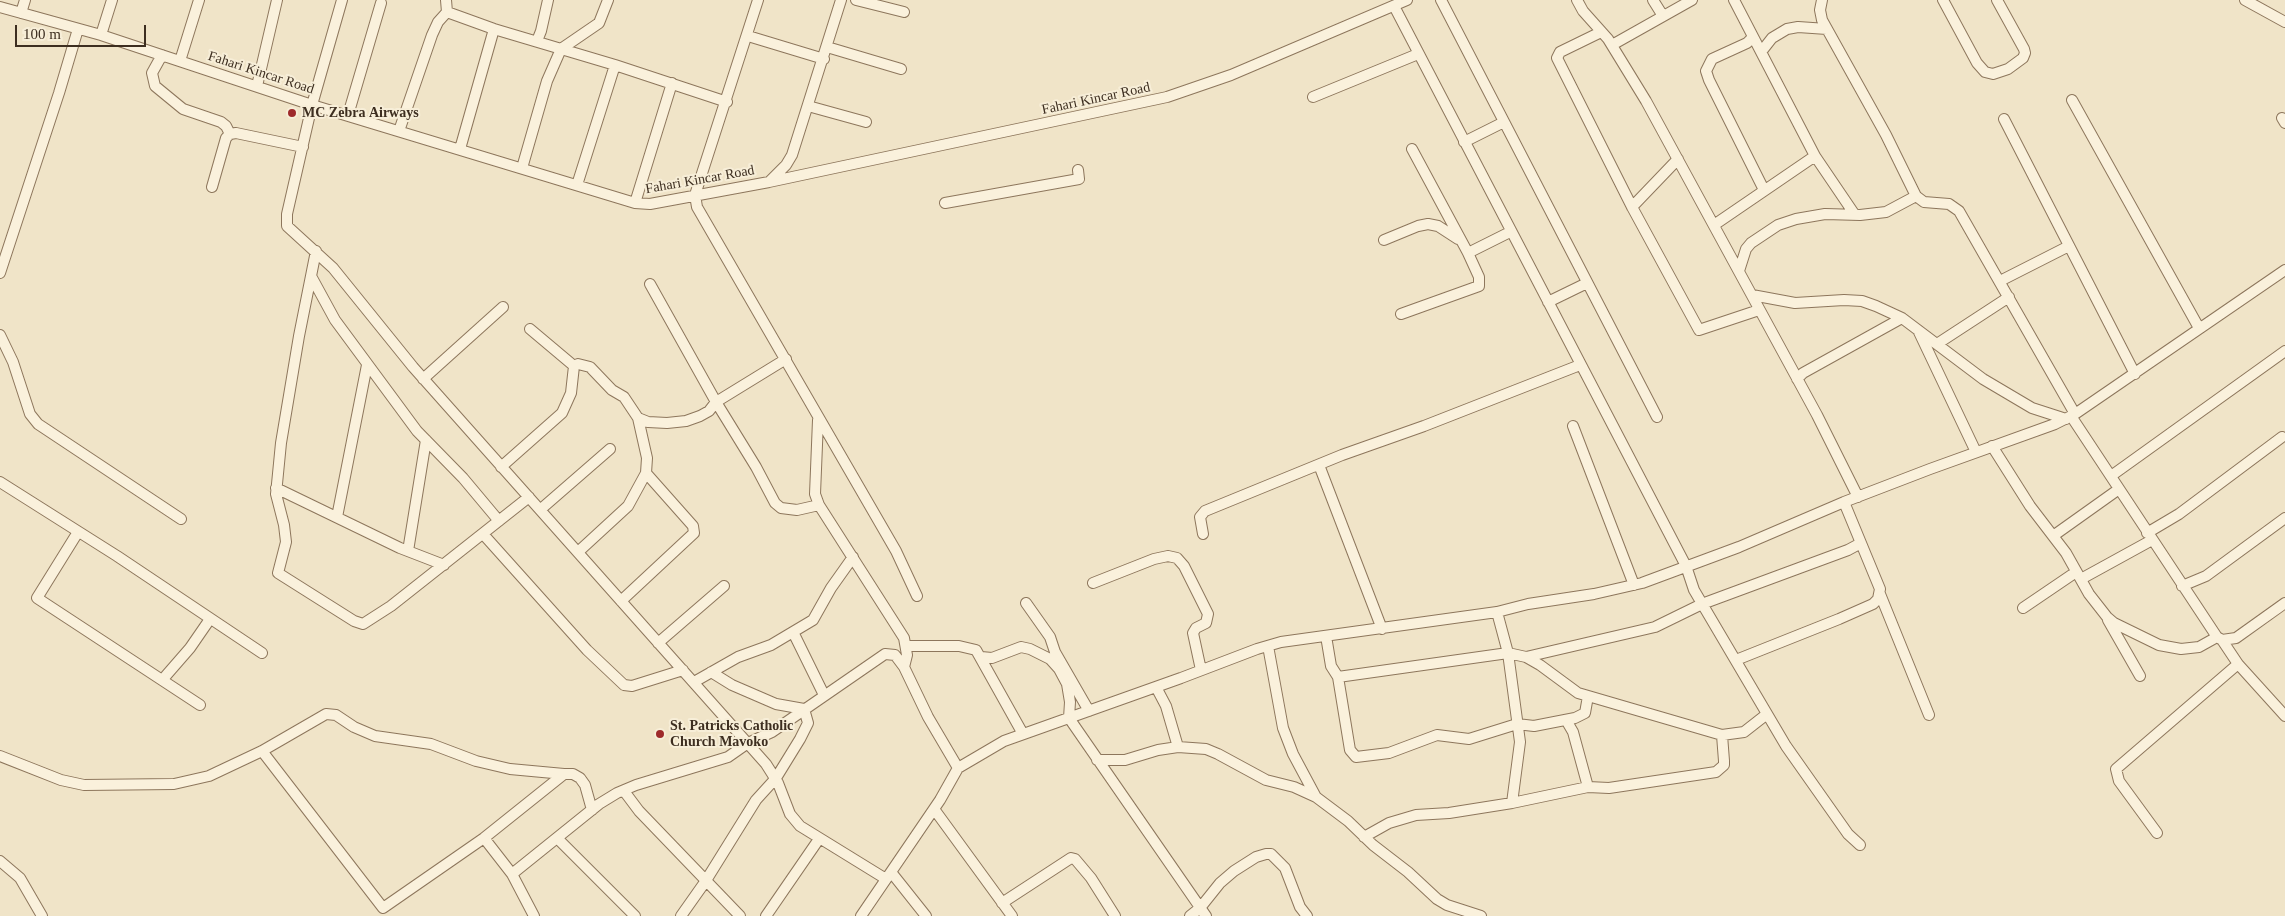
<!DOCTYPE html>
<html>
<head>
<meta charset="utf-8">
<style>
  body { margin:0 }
  #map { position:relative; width:2285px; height:916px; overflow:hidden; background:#f0e4c8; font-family:"Times New Roman",serif }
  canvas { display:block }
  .scale { position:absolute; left:15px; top:25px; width:131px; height:22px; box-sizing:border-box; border:2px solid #3d2e20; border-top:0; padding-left:6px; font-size:15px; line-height:18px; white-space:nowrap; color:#3d2e20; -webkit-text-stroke:4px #f7eed8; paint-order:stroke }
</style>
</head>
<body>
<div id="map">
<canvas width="2285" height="916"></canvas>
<div class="scale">100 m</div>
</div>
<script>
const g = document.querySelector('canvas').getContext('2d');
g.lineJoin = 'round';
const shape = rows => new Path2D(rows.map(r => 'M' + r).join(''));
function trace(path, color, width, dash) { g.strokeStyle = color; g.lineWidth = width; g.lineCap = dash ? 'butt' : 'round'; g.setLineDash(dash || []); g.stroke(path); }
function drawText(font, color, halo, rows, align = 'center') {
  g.font = font + ' "Times New Roman",serif'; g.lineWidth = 4; g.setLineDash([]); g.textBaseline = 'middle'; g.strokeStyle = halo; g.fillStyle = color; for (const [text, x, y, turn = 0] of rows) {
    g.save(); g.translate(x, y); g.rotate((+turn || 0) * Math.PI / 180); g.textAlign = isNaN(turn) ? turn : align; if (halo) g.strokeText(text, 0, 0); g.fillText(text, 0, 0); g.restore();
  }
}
const street = shape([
  [342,0,312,105,287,214,287,226,333,268,413,367,766,764,778,783,790,814,800,826,886,879],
  [758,0,695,195,697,207,896,551,917,596],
  [856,0,904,12],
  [1441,0,1657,417],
  [1577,0,1583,11,1608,39,1646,101,1817,415,1858,497],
  [1653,0,1663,16],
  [1734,0,1815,156,1855,215],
  [1822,0,1820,10,1822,20,1886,135,1916,196,1924,202,1949,204,1959,211,2075,414],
  [1943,0,1977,63,1985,72,1993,74,2008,69,2023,58,2025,53,2024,49,1997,0],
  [2245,0,2285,22],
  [1394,6,1686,566,1694,590,1786,746,1848,834,1860,845],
  [0,7,101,35,312,105,635,203,650,204,769,182,1167,97,1231,75,1407,0],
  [447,12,494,29,615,65,727,102],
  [21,13,25,0],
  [1601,32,1560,52,1557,58,1632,207,1699,330,1759,310],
  [101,35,112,0],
  [748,36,824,59],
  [1753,37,1747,43,1712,59,1706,71,1709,80,1764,190],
  [537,41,541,31,548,0],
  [1612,45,1692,0],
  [827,47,901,69],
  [1761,52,1772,38,1787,29,1798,27,1827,29],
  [162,55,152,73,155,86,183,109,221,122,226,126,230,134],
  [180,61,199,0],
  [257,86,277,0],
  [1313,97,1418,54],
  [2072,100,2199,328],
  [808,106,866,122],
  [348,115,381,3],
  [2282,118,2285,123],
  [2004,119,2135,374],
  [399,131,432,35,438,22,447,12,446,0],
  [1464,142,1504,122],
  [460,149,494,29],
  [1412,149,1468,253,1510,232],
  [522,168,547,81,561,49,599,23,608,0],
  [770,181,786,165,792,155,841,0],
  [577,185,615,65],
  [212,187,226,138,230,134,236,133,303,147],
  [635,203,672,83],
  [945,203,1079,179,1078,170],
  [1632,207,1678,159],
  [1714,225,1815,156],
  [1384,240,1418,226,1428,224,1438,226,1458,239],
  [316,251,299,336,281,443,276,494,284,525,286,542,278,573,354,621,363,624,391,606,529,497],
  [1739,271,1746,249,1751,243,1778,225,1796,219,1825,214,1860,215,1886,212,1916,196],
  [0,273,59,93,78,29],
  [311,276,335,320,417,431,463,478,499,521],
  [2000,281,2069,246],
  [650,284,716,402,756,467,775,503,781,508,797,510,819,505],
  [1752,295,1795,303,1844,300,1862,301,1876,306,1902,318,1983,379,2032,408,2066,419],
  [1548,302,1587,283],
  [1401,314,1479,286,1479,277,1468,253],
  [530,329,574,366,578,364,590,367,612,390,624,397,638,418,648,422,667,423,686,421,700,416,709,411,716,402,786,359],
  [1918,330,1976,452],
  [0,335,13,362,30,414,38,424,181,519],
  [1937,344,2009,297],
  [423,379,503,307],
  [1797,379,1803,373,1902,318],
  [2071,416,2217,637,2222,640,2236,638,2285,603],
  [818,420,815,494,819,505,904,638,907,655,904,667],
  [1573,426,1634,585],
  [1992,446,2030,506,2066,553,2089,594,2107,617,2114,623,2159,645,2181,649,2199,647,2217,637],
  [1319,465,1382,629],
  [501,467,562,413,571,393,574,366],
  [2111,476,2285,351],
  [0,482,117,556,262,653],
  [276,488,400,548,444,565],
  [541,509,610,449],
  [337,517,367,365],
  [78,532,37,598,200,705],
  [2147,533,2179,514,2282,437],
  [483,534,587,650,624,685,632,686,683,670],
  [1203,534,1200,517,1205,511,1342,455,1424,426,1580,365],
  [2053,536,2119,489],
  [408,551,426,440],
  [578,552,628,506,646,473,647,458,638,418],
  [2081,579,2152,540],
  [1093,583,1154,559,1168,556,1177,558,1184,566,1208,614,1206,623,1196,628,1193,633,1201,670],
  [2182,586,2206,576,2285,518],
  [1880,594,1929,715],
  [621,601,694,533,693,526,646,473],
  [1026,603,1050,637,1055,652,1089,711],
  [2023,608,2076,572],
  [1497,612,1508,653,1520,742,1512,803],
  [2108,620,2140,676],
  [793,632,824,695],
  [1326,636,1331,666,1338,677,1350,750,1356,757,1389,753,1437,735,1469,739,1517,724,1534,726,1575,718,1585,713,1588,696],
  [2222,640,2238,664,2285,716],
  [658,643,724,586],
  [907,646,959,646,976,650,1023,734],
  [1268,646,1283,728,1293,754,1316,797],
  [981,657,992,658,1021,647,1030,649,1050,659,1059,669,1067,684,1070,702,1069,718,1206,916],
  [1526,657,1655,627,1702,604,1848,550,1861,543],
  [1736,660,1839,619,1873,604,1878,599,1880,589,1844,502],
  [1338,677,1508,653,1526,657,1540,665,1578,693,1722,735,1744,732,1767,714],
  [163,679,190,648,210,619],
  [694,682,738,657,771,645,813,620,831,588,853,557],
  [1156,687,1166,706,1178,747],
  [1566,720,1573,732,1588,787],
  [262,751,383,908,484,838,564,774,573,774,580,778,585,785,592,810],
  [0,756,61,780,84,785,174,784,209,776,262,751,326,714,336,715,354,727,375,736,431,744,476,761,510,769,564,774],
  [1097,760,1125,760,1158,750,1178,747,1206,749,1218,754,1266,780,1294,787,1316,797,1348,821,1373,845,1408,872,1437,899,1447,905,1481,916],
  [624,791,639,811,740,916],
  [934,809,1012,916],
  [2157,833,2119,781,2116,769,2238,664],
  [1364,837,1389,823,1416,815,1449,813,1512,803,1588,787,1609,788,1716,772,1724,765,1724,761,1722,735],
  [484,838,512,874,534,916],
  [557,838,635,916],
  [0,861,20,878,42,916],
  [891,872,926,916],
  [512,874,599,804,617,793,636,785,728,757,748,743,772,732,885,654,895,655,904,667,928,717,958,768],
  [1002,903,1071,858,1075,859,1091,878,1115,916],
  [681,916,705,882,756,800,776,778,800,739,808,723,804,709,776,704,732,685,711,672],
  [766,916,819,839],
  [861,916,940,800,958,768,1004,741,1181,678,1257,649,1281,642,1497,612,1528,604,1594,594,1642,583,1739,547,1844,502,1930,469,2055,424,2075,414,2285,270],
  [1190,916,1200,908,1220,883,1234,871,1256,857,1266,854,1271,854,1285,868,1300,907,1307,916]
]);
trace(street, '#8d765c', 12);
trace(street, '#faf1dc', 10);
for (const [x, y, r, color] of [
  [292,113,5,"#9e2a2b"],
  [660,734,5,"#9e2a2b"]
]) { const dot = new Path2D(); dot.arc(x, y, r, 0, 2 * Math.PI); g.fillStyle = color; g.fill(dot); trace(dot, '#f7eed8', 2); }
drawText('14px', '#3d2e20', '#f7eed8', [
  ["Fahari Kincar Road",261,73,18],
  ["Fahari Kincar Road",1096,99,-12],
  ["Fahari Kincar Road",700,180,-10]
]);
drawText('bold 14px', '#3d2e20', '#f7eed8', [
  ["MC Zebra Airways",302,113],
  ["St. Patricks Catholic",670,726],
  ["Church Mavoko",670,742]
], 'left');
</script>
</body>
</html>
